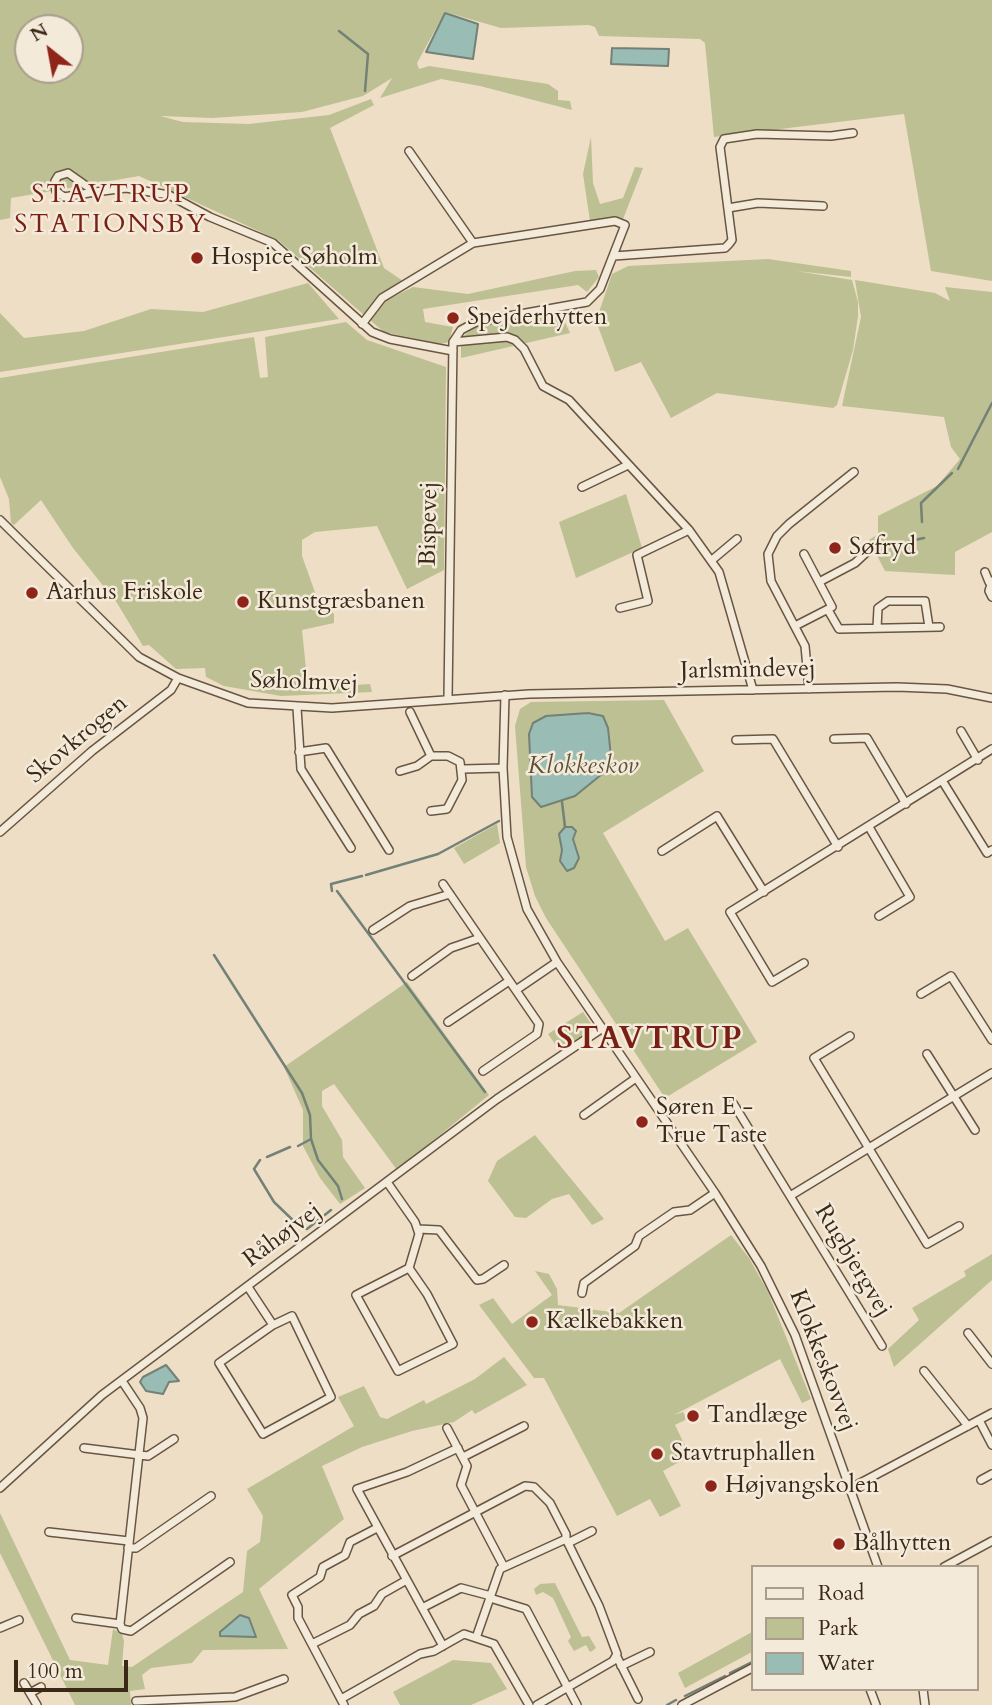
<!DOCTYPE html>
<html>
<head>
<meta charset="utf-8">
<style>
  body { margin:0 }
  #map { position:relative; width:992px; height:1705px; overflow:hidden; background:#eedec6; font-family:Cardo,serif }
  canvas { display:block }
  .legend { position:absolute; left:751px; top:1565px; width:228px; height:126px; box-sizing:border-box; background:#f4eada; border:2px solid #aa9d8c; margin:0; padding:9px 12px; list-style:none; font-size:21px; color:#3b2917 }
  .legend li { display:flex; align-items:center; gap:14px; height:35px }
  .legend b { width:35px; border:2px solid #aa9d8c }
  .north { position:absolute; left:14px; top:14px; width:70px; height:70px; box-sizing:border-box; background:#f4eada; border:2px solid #aa9d8c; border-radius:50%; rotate:329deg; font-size:19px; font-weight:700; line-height:28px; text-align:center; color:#3b2917 }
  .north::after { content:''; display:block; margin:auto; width:24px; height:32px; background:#8f2418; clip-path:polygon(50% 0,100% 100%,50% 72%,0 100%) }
  .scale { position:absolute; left:14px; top:1660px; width:114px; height:32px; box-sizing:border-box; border:4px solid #3b2917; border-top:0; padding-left:9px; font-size:21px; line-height:24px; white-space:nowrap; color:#3b2917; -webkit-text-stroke:5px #f4eada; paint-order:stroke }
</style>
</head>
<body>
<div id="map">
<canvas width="992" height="1705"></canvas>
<ul class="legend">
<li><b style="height:9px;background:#f4eada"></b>Road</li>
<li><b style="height:19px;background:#bcc092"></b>Park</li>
<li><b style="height:19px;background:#99bcb5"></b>Water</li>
</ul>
<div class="north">N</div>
<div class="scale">100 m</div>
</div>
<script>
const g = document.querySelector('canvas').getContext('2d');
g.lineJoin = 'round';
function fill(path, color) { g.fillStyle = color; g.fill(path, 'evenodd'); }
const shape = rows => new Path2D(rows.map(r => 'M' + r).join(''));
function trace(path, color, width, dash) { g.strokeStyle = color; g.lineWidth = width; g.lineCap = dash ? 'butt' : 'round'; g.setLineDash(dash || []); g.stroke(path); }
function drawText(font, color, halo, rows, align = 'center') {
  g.font = font + ' Cardo,serif'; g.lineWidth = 5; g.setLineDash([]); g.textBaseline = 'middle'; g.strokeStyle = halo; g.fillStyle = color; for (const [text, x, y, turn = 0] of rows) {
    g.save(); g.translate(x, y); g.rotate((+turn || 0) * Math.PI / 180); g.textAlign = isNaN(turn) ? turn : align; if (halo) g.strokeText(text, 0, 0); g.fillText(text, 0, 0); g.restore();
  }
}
fill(shape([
  [0,0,992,0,992,281,931,271,904,114,714,137,705,43,700,39,599,36,595,27,589,25,501,28,445,12,417,63,419,69,429,66,548,84,558,91,558,100,570,101,572,110,480,86,441,79,380,98,392,78,363,96,302,112,212,118,160,116,183,122,249,124,329,115,371,99,374,105,330,128,384,268,403,281,379,297,364,315,278,240,139,176,11,198,10,218,0,220],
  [28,28,70,28,70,70,28,70],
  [591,137,593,183,600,204,623,198,635,167,643,168,623,219,590,221,583,174],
  [768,259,851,271,851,277,796,271,852,280,858,302,858,316,853,350,837,405,833,408,717,393,671,418,641,362,615,372,596,321,612,274,628,266],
  [596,270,599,277,587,292,578,285,423,309,425,322,453,327,449,342,441,344,384,332,370,320,387,300,413,287,468,294,575,271],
  [855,280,935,293,950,301,945,287,992,292,992,532,955,552,955,575,885,571,869,540,878,534,878,516,937,486,960,459,951,447,944,417,842,406,861,317],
  [308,283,339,319,0,372,0,313,24,338,84,331,151,309,203,312],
  [560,311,570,333,461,358,461,338,478,325],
  [346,322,367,340,446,367,444,570,407,589,377,526,315,532,302,540,302,556,316,595,334,614,334,623,302,630,308,688,370,684,372,692,281,696,224,686,206,677,205,668,176,669,149,645,143,646,117,603,73,548,41,500,14,525,11,523,9,499,0,477,0,378,254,337,260,378,268,377,265,337],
  [626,494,642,548,576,578,559,522],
  [664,700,704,771,603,833,665,941,688,928,757,1042,665,1098,546,918,535,896,526,867,515,726,520,709,531,702],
  [497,824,500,843,464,864,454,848],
  [407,982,489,1095,397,1170,334,1084,322,1091,322,1106,342,1140,343,1157,365,1188,340,1204,320,1178,303,1146,303,1110,284,1067],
  [583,1012,594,1028,560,1051,548,1034],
  [535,1135,604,1219,592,1225,569,1194,552,1199,526,1218,515,1217,488,1181,497,1161],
  [731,1235,749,1258,768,1292,811,1399,802,1403,780,1359,674,1415,683,1412,687,1419,675,1425,690,1456,663,1471,681,1506,660,1517,650,1499,617,1516,544,1378,534,1378,479,1305,493,1298,512,1324,552,1295,535,1271,549,1274,557,1289,558,1305,619,1313],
  [992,1254,992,1280,894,1367,888,1349,919,1320,912,1308,966,1276,964,1271],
  [504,1357,527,1385,475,1414,472,1410,454,1422,412,1431,362,1447,322,1466,344,1519,259,1589,288,1649,203,1650,192,1663,151,1668,142,1675,145,1689,130,1691,131,1705,75,1705,0,1553,0,1513,70,1660,108,1665,113,1629,122,1634,124,1641,122,1666,132,1667,243,1592,247,1551,260,1542,263,1516,247,1489,354,1426,338,1397,364,1386,380,1417,387,1419,424,1400,426,1404,475,1379],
  [555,1583,582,1637,589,1636,596,1648,592,1651,590,1652,586,1645,574,1651,568,1641,571,1637,553,1598,543,1592,536,1595,534,1589,540,1584],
  [752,1632,752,1652,685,1688,678,1673],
  [453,1660,491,1663,507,1689,471,1705,400,1705,393,1692]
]), '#bcc092');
const water = shape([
  [445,13,478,24,473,59,426,52,445,13],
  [612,48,669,49,668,66,611,64,612,48],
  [588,713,603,716,608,728,612,766,575,796,541,807,532,797,529,734,533,723,546,716,588,713],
  [565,827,572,827,576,831,573,839,579,858,574,868,567,871,560,861,562,850,559,834,565,827],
  [166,1365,179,1381,169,1382,163,1394,146,1391,140,1382,143,1377,166,1365],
  [240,1615,249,1618,256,1637,220,1636,220,1632,240,1615]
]);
fill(water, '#99bcb5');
trace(water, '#738176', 2);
trace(shape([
  [339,31,368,54,365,91],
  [958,469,992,403],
  [922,522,921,503,952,473],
  [899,548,910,541,924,538],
  [562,802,565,827],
  [366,875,438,854,499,821],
  [332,891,331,884,362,876],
  [337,891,485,1092],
  [214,955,302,1093,310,1115,311,1139,318,1160,338,1186,342,1199],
  [298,1146,311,1139],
  [267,1157,290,1147],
  [260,1160,254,1169,274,1202,300,1227,307,1229,331,1210],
  [730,1673,752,1662],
  [685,1696,725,1676],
  [667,1705,676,1700]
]), '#738176', 2.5);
const minor = shape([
  [409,151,473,243],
  [95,192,68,173,58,176,55,181,56,191,64,197,95,192,126,188,169,195,210,217,273,243,372,332,390,339,453,351],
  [728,208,758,203,823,206],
  [614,256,725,248,729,244,732,240,720,147,724,139,757,134,831,136,853,133],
  [362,324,382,298,473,243,615,221,625,225,600,289,587,302,476,322,461,330,453,342,448,698],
  [453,342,507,337,515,340,524,349,543,386,569,400,689,530,719,572,753,690],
  [582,487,628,465],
  [0,520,139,657,178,678,248,703,332,708,529,694,897,687,947,689,992,698],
  [712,560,737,539],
  [985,572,989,582],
  [992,581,989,591,992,597],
  [819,582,855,563,869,550],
  [620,608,648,601,637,555,689,530],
  [828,610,839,629,940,627],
  [795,626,832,607,804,554],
  [877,628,878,608,888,601,925,601,929,627],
  [809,689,805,646,771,581,768,554,777,536,789,524,854,472],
  [505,695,503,768,507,837,527,909,557,962,715,1193,761,1266,795,1335,878,1567],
  [297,708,301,769,351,848],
  [410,712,431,756],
  [961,731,978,760],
  [834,739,867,738,906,804],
  [736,740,773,739,838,847],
  [299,752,326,748,389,850],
  [463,769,503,768],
  [400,771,417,766,431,756,448,756,460,762,462,780,447,809,431,811],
  [943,782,987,853,992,850],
  [869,827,910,897,879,916],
  [0,832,92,751,171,690,178,678],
  [662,851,717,816,764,892],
  [443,884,539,1024,537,1034,483,1071],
  [373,930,410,906,450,894],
  [804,963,772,982,730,912,992,749],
  [412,976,451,948,480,938],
  [516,990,557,962],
  [921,994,951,976,992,1040],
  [448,1022,509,981],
  [850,1036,814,1058,927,1244,959,1226],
  [927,1054,975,1130],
  [733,1103,882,1346],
  [584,1115,636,1078],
  [387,1182,415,1222,419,1234,409,1268,356,1295,398,1371,453,1344,427,1294,409,1268],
  [790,1196,992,1073],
  [418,1229,439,1230,477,1280,483,1279,504,1265],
  [248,1287,273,1325,219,1363,263,1434,331,1397,292,1316,273,1325],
  [582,1293,584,1283,635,1246,639,1236,674,1212,690,1210,715,1193],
  [968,1333,992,1364],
  [924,1371,968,1426],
  [122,1381,140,1408,143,1418,120,1624,122,1629,131,1631,230,1562],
  [979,1420,992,1445],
  [447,1428,467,1466,461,1485,504,1567],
  [84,1448,148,1456,174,1439],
  [463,1457,524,1426],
  [981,1480,992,1474],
  [0,1488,102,1395,497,1099,601,1029],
  [849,1489,992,1413],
  [49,1532,129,1541],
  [568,1543,592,1531],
  [128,1548,136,1548,211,1496],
  [392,1556,525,1486,534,1487,550,1503,566,1534,566,1539,599,1606,617,1654,613,1661,537,1705],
  [944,1567,992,1541],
  [490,1598,526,1609,577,1705],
  [422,1608,461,1588,491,1596],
  [76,1618,120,1624],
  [0,1628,19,1620],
  [476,1638,500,1569,566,1539],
  [312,1644,350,1625,359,1614,374,1606,382,1594,405,1581],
  [443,1646,357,1489,407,1472,458,1448],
  [617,1657,638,1699],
  [621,1666,650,1652],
  [24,1683,37,1705],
  [870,1689,876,1705],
  [923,1689,925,1705],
  [30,1693,41,1687],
  [341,1699,420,1654,434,1651,464,1634,494,1644,529,1705],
  [136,1701,235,1697,284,1679],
  [344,1705,298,1618,298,1607,292,1595,320,1577,323,1567,345,1555,350,1542,377,1528],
  [682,1705,752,1668]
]);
trace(minor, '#685643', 10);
trace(minor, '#f4eada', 7);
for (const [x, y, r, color] of [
  [197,258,7,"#8f2418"],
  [453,318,7,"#8f2418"],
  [835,548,7,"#8f2418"],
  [32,593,7,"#8f2418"],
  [243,602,7,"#8f2418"],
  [642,1122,7,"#8f2418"],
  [532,1322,7,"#8f2418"],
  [693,1416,7,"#8f2418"],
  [657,1454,7,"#8f2418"],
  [711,1486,7,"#8f2418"],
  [839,1544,7,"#8f2418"]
]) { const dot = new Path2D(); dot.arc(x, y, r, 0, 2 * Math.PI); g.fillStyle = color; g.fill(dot); trace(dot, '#f4eada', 2.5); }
drawText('24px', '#3b2917', '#f4eada', [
  ["Hospice Søholm",211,258],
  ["Spejderhytten",467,318],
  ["Søfryd",849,548],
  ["Aarhus Friskole",46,593],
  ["Kunstgræsbanen",257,602],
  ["Søren E -",656,1108],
  ["True Taste",656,1136],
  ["Kælkebakken",546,1322],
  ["Tandlæge",707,1416],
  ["Stavtruphallen",671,1454],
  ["Højvangskolen",725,1486],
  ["Bålhytten",853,1544]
], 'left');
drawText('24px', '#3b2917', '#f4eada', [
  ["Bispevej",430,524,-89],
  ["Jarlsmindevej",748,671,-1],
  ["Søholmvej",304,683,2],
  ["Skovkrogen",78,740,-40],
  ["Råhøjvej",283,1236,-37],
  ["Rugbjergvej",852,1261,59],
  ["Klokkeskovvej",822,1361,69]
]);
drawText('italic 24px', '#5b4f36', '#f4eada', [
  ["Klokkeskov",583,767]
]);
g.letterSpacing = '2px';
drawText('26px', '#7a1f14', '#f4eada', [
  ["STAVTRUP",111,196],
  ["STATIONSBY",111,226]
]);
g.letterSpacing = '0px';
g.letterSpacing = '2px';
drawText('bold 32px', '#7a1f14', '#f4eada', [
  ["STAVTRUP",650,1041]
]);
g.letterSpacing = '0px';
</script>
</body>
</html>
